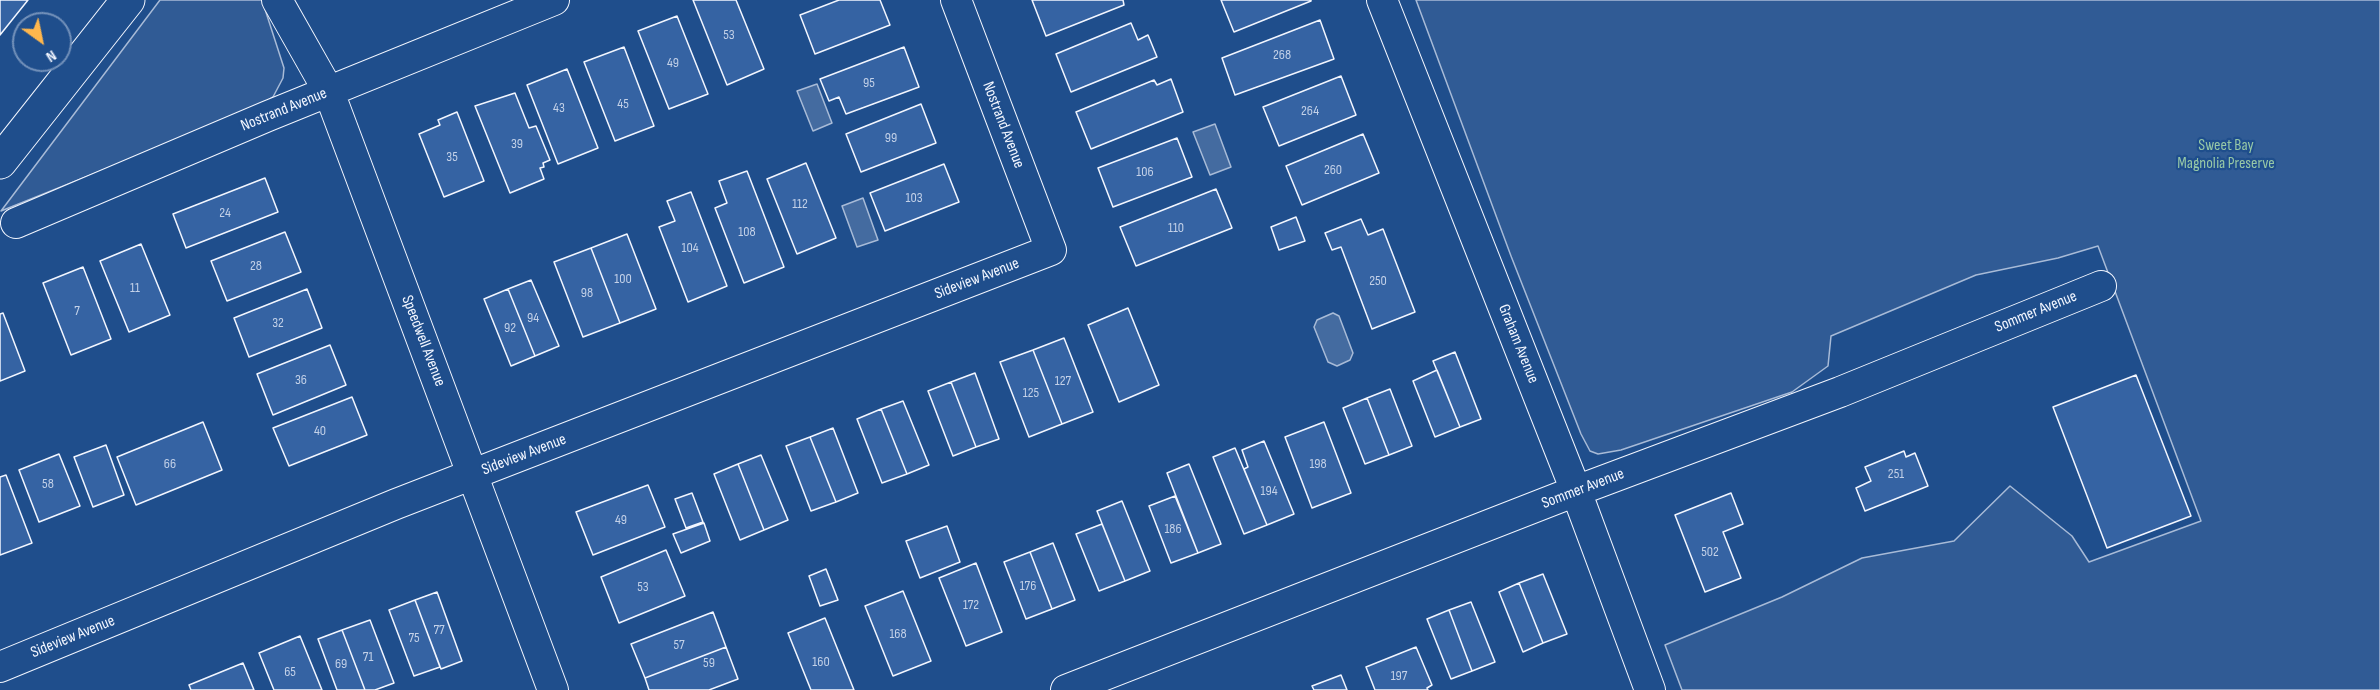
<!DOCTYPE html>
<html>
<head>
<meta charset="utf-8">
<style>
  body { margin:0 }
  #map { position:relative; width:2380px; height:690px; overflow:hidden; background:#1f4e8c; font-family:"Sofia Sans Condensed",sans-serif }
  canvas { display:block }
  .north { position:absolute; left:12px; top:12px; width:60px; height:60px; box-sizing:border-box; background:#1f4e8c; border:2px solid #7391ba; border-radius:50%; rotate:147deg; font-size:16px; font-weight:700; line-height:24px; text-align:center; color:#f2f6ff }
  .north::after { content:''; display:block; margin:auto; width:21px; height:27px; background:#ffb74d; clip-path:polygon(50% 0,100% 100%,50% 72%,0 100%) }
</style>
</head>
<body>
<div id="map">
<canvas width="2380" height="690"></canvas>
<div class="north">N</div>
</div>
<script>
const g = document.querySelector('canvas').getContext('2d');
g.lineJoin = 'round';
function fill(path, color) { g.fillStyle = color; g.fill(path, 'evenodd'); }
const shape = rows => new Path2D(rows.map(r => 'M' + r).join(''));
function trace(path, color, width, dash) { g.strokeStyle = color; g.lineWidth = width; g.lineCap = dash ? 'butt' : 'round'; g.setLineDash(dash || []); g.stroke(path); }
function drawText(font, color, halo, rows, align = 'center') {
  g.font = font + ' "Sofia Sans Condensed",sans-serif'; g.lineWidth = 4.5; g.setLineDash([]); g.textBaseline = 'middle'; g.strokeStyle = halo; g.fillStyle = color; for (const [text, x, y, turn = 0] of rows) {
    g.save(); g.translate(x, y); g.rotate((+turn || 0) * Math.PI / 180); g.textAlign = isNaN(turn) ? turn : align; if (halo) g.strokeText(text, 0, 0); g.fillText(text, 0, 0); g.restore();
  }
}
const built = shape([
  [160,0,262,0,284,68,283,78,273,97,253,110,1,211,160,0],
  [1416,0,2380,0,2380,690,1682,690,1665,645,1782,597,1862,558,1954,541,2010,486,2072,536,2089,562,2201,521,2098,246,2058,258,1976,275,1831,336,1828,366,1792,392,1621,450,1598,454,1590,451,1581,434,1511,256,1416,0]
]);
fill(built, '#305b95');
trace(built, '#a8bbd7', 1.5);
const water = shape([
  [817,84,832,123,813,131,797,91,817,84],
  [1215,124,1231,167,1210,175,1193,132,1215,124],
  [863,198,878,240,857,247,842,206,863,198],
  [1333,313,1339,316,1353,353,1350,360,1337,366,1328,362,1314,327,1317,320,1333,313]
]);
fill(water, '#446ba0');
trace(water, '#a8bbd7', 1.5);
const building = shape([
  [0,0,28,0,0,35,0,0],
  [693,0,736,0,764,69,727,85,693,0],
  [839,0,880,0,890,25,815,54,800,15,839,0],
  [1032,0,1123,0,1124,5,1046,36,1032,0],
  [1221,0,1311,0,1311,1,1234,32,1221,0],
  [677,16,708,94,669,109,638,31,677,16],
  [1320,20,1334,59,1235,95,1222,58,1320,20],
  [1131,23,1138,40,1148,35,1157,57,1071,92,1056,54,1131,23],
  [624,47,654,126,615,141,584,62,624,47],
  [904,47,919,87,846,114,839,97,829,101,820,79,904,47],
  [567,69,598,148,558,164,527,85,567,69],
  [1341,76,1356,115,1279,146,1263,107,1341,76],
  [1171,79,1183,112,1091,149,1076,112,1154,80,1157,85,1171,79],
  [515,93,529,128,536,126,550,160,543,163,544,167,540,168,544,179,510,193,475,106,515,93],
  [921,104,936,143,861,172,846,134,921,104],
  [457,112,484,181,444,197,419,134,440,125,438,120,457,112],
  [1363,134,1379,173,1302,205,1286,166,1363,134],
  [1177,138,1192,177,1113,207,1098,168,1177,138],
  [806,163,836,238,797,254,767,179,806,163],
  [944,164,959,202,885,231,870,193,944,164],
  [747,171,784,267,744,283,715,208,727,203,719,181,747,171],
  [265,178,278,212,186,248,173,214,265,178],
  [1216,189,1232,228,1136,266,1120,227,1216,189],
  [691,192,727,286,688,302,659,227,675,221,667,201,691,192],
  [1296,217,1305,241,1279,250,1271,227,1296,217],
  [1361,219,1368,235,1383,229,1415,312,1372,329,1341,247,1332,250,1325,233,1361,219],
  [285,232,301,272,227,301,211,261,285,232],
  [627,234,656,309,620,323,591,248,627,234],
  [141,244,170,315,129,332,100,261,141,244],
  [591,248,620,323,583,337,554,262,591,248],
  [83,267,111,339,71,355,43,283,83,267],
  [531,280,559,346,535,356,508,289,531,280],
  [307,289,322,328,249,357,234,318,307,289],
  [508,289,535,356,511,366,484,299,508,289],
  [1128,308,1159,385,1119,402,1088,325,1128,308],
  [3,313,25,371,0,381,0,314,3,313],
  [1064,338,1093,412,1062,424,1033,350,1064,338],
  [330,345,346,385,273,415,257,374,330,345],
  [1033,350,1062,424,1029,437,1000,362,1033,350],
  [1455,352,1481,419,1460,427,1433,361,1455,352],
  [1437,370,1460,427,1435,437,1413,381,1437,370],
  [975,373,999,439,976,447,951,382,975,373],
  [2136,375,2191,516,2107,548,2053,407,2136,375],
  [951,382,976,447,953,456,928,391,951,382],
  [1390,389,1412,446,1389,455,1367,398,1390,389],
  [352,397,367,435,289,466,273,428,352,397],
  [1367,398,1389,455,1365,464,1343,408,1367,398],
  [903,401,929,465,907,474,881,409,903,401],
  [881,409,907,474,882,483,857,419,881,409],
  [203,422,222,470,136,505,117,457,203,422],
  [1324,422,1351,493,1312,508,1285,437,1324,422],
  [833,428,858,493,836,502,810,437,833,428],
  [810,437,836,502,811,511,786,446,810,437],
  [1264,441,1294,514,1267,525,1244,469,1248,467,1242,450,1264,441],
  [106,445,124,495,93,507,74,457,106,445],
  [1235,448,1267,525,1244,534,1213,457,1235,448],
  [1904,451,1906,457,1915,453,1928,486,1865,511,1856,488,1871,481,1865,467,1904,451],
  [59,454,80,506,39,522,19,470,59,454],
  [761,455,788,520,764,530,738,464,761,455],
  [738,464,764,530,740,540,714,474,738,464],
  [1189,464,1221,544,1198,553,1167,473,1189,464],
  [6,475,32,543,0,555,0,477,6,475],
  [648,485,665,527,593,555,576,512,648,485],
  [692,493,703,522,686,528,675,499,692,493],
  [1731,493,1743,524,1723,532,1741,578,1705,592,1675,515,1731,493],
  [1175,496,1198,553,1171,563,1149,506,1175,496],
  [1122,501,1150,571,1125,581,1097,511,1122,501],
  [704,523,710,541,681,553,673,534,704,523],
  [1102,524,1125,581,1099,591,1076,534,1102,524],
  [947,526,960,562,920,578,906,541,947,526],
  [1053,543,1075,600,1052,609,1030,552,1053,543],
  [666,550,685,596,619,623,601,577,666,550],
  [1030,552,1052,609,1026,619,1004,562,1030,552],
  [976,563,1002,632,966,646,939,578,976,563],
  [826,569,838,600,820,606,809,576,826,569],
  [1543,574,1567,634,1543,643,1519,583,1543,574],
  [1519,583,1543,643,1523,652,1499,592,1519,583],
  [903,591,931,661,893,676,865,606,903,591],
  [437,592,462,661,441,669,415,600,437,592],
  [415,600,440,667,414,676,389,610,415,600],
  [1471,602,1495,662,1472,671,1449,610,1471,602],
  [1449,610,1472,671,1451,679,1427,619,1449,610],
  [713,612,726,647,645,678,631,644,713,612],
  [825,618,854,690,811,690,788,633,825,618],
  [370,620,394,683,375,690,365,690,342,630,370,620],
  [342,630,365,690,337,690,318,639,342,630],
  [300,636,322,690,274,690,259,653,300,636],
  [726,647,738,679,709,690,649,690,645,678,726,647],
  [1416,647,1432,685,1427,688,1428,690,1375,690,1366,667,1416,647],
  [243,663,254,690,191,690,189,685,243,663],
  [1341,675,1347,690,1314,690,1312,686,1341,675]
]);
fill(building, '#3563a3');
trace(building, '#f2f6ff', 1.5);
const minor = shape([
  [277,0,329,92,553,690],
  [1382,0,1576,491,1650,690],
  [16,223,268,116,554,0],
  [0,667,396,504,1051,250,956,0],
  [1066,690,1576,491,1840,392,2101,286]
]);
const secondary = shape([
  [0,162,128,0]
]);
trace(minor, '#f2f6ff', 32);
trace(secondary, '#f2f6ff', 35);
trace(minor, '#1f4e8c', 30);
trace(secondary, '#1f4e8c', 33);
drawText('14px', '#c3d1e8', null, [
  ["53",729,35],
  ["268",1282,55],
  ["49",673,63],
  ["95",869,83],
  ["45",623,104],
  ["43",559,108],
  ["264",1310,111],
  ["99",891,138],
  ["39",517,144],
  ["35",452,157],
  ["260",1333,170],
  ["106",1145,172],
  ["103",914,198],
  ["112",800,204],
  ["24",225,213],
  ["110",1176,228],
  ["108",747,232],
  ["104",690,248],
  ["28",256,266],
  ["100",623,279],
  ["250",1378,281],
  ["11",135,288],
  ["98",587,293],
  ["7",77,311],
  ["94",533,318],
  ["32",278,323],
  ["92",510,328],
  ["36",301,380],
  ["127",1063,381],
  ["125",1031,393],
  ["40",320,431],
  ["66",170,464],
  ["198",1318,464],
  ["251",1896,474],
  ["58",48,484],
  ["194",1269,491],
  ["49",621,520],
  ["186",1173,529],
  ["502",1710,552],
  ["176",1028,586],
  ["53",643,587],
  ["172",971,605],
  ["77",439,630],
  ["168",898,634],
  ["75",414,638],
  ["57",679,645],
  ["71",368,657],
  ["160",821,662],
  ["59",709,663],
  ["69",341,664],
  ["65",290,672],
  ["197",1399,676]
]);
drawText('16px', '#f2f6ff', '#1f4e8c', [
  ["Nostrand Avenue",284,110,-22],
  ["Nostrand Avenue",1003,125,69],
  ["Sideview Avenue",977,279,-21],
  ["Sommer Avenue",2036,312,-22],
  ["Speedwell Avenue",423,341,69],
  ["Graham Avenue",1518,344,68],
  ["Sideview Avenue",524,455,-21],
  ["Sommer Avenue",1583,489,-21],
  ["Sideview Avenue",73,637,-22]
]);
drawText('16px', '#97c8a6', '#1f4e8c', [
  ["Sweet Bay",2226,146],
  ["Magnolia Preserve",2226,164]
]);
</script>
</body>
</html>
